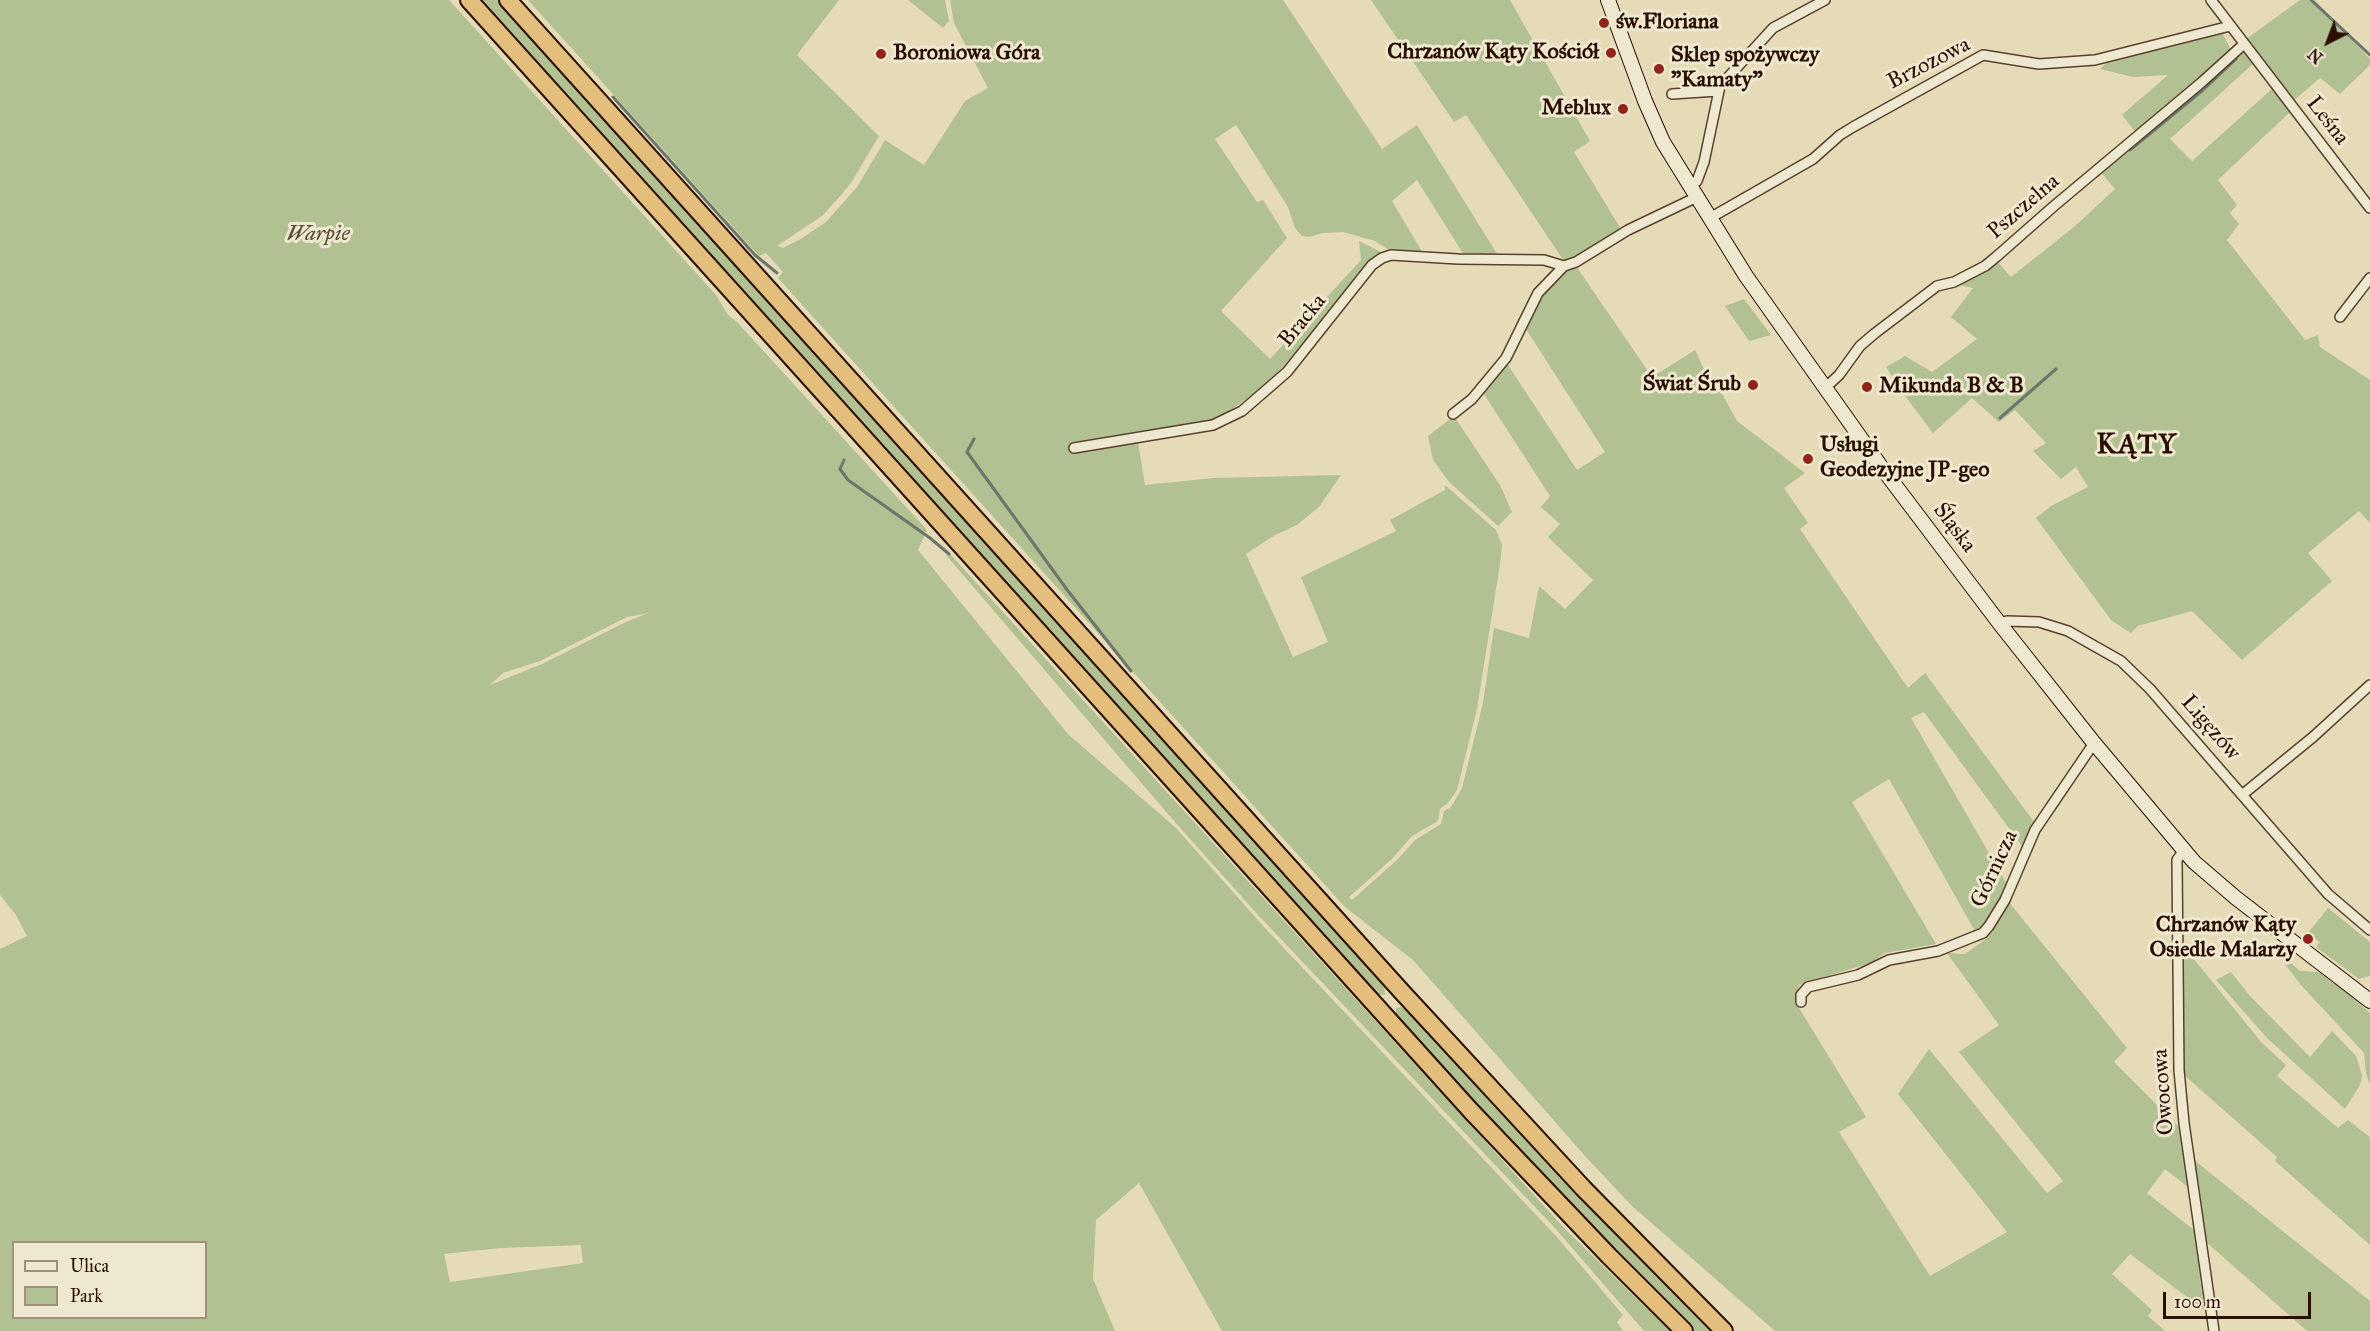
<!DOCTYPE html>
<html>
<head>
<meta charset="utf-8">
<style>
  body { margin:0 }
  #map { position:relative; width:2370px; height:1331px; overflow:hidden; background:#e6dbb7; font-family:"IM FELL Great Primer",serif }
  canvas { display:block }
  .legend { position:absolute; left:12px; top:1241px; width:195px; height:78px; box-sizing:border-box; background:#efe8d0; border:2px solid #a0917d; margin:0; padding:8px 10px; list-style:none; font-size:18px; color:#290f01 }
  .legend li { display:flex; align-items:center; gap:12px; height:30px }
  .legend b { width:30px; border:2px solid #a0917d }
  .north { position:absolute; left:2298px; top:12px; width:60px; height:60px; -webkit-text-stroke:4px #efe8d0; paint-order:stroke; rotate:222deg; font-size:16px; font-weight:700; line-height:24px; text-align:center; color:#290f01 }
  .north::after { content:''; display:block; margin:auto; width:21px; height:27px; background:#290f01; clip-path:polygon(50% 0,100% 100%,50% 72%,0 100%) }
  .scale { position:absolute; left:2163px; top:1292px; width:148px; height:27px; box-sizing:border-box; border:3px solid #290f01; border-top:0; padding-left:8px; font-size:18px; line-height:21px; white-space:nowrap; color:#290f01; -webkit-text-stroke:4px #efe8d0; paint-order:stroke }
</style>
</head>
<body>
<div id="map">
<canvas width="2370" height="1331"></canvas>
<ul class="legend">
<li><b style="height:8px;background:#efe8d0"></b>Ulica</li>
<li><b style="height:16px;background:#b2c191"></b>Park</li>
</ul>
<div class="north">N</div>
<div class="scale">100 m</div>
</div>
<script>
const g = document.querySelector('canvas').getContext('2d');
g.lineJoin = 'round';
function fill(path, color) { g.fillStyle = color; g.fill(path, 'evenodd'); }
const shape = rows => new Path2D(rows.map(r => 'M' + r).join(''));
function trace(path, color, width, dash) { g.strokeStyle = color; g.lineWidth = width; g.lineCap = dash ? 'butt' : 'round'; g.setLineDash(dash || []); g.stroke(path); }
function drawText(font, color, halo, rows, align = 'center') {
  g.font = font + ' "IM FELL Great Primer",serif'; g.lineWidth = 6; g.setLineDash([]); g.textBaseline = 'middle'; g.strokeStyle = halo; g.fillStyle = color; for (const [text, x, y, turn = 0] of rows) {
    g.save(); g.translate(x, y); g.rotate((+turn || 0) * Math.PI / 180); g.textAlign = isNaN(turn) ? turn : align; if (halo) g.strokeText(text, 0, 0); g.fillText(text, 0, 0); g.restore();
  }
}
fill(shape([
  [0,0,449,0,716,295,728,315,737,322,927,530,918,550,1068,734,1176,828,1265,928,1556,1236,1623,1315,1617,1322,1623,1331,1222,1331,1139,1183,1096,1220,1093,1279,1115,1331,0,1331,0,949,27,936,16,915,0,895],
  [648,613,628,621,542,664,490,685,503,673,540,661,627,617],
  [14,1242,206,1242,206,1318,14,1318],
  [581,1245,583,1263,450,1282,444,1254,500,1248],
  [479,0,499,0,1384,982,1385,995,1373,994],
  [528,0,839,0,797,55,879,136,851,183,841,195,822,216,777,246,783,248,799,240,826,222,857,187,885,140,924,165,965,101,988,88,954,23,950,0,1283,0,1382,149,1417,125,1499,257,1464,255,1417,180,1392,201,1424,255,1392,252,1375,241,1343,232,1323,233,1309,237,1302,236,1295,228,1288,207,1236,125,1215,139,1257,202,1263,200,1287,238,1221,311,1270,359,1361,260,1359,241,1385,254,1366,267,1282,368,1263,387,1221,417,1215,418,1214,428,1138,442,1145,485,1213,478,1341,475,1319,507,1297,525,1275,535,1246,554,1293,657,1328,642,1301,577,1396,531,1390,520,1445,490,1445,485,1496,530,1502,545,1500,564,1477,709,1457,790,1448,803,1440,809,1438,821,1412,836,1393,858,1349,897,1352,900,1397,860,1415,840,1441,824,1444,811,1451,807,1462,788,1483,703,1494,628,1529,638,1539,586,1565,609,1593,580,1548,537,1560,524,1541,507,1550,496,1482,391,1506,362,1577,470,1605,452,1524,326,1539,295,1563,273,1576,266,1652,377,1695,350,1714,391,1720,390,1737,421,1805,473,1784,488,1808,523,1800,529,1908,688,1925,673,2034,822,2024,849,1924,712,1911,718,2008,886,1988,923,1976,933,1889,779,1852,802,1936,944,1885,953,1873,962,1799,985,1797,1000,1799,1008,1866,1117,1839,1132,1930,1276,2007,1232,1898,1094,1929,1049,2047,1193,2063,1181,1959,1052,1999,1025,1947,953,1965,954,1986,939,1993,931,2008,901,2127,1048,2114,1062,2179,1127,2189,1188,2165,1169,2147,1193,2194,1230,2204,1310,2130,1254,2112,1274,2152,1310,2148,1316,2165,1331,1775,1331,1632,1206,1585,1156,1413,960,1345,907,778,278,783,272,766,253,759,256],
  [908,0,945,0,949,21,943,28],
  [1371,0,1510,0,1590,141,1574,152,1621,229,1575,258,1564,261,1466,115,1454,122],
  [2300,0,2315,0,2370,59,2370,65,2340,94,2320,78,2292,102,2245,40],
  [2222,32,2231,50,2136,133,2122,115,2168,75,2133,77,2100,69,2111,59],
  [2240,52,2245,52,2254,63,2170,139,2192,161,2273,88,2290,112,2218,180,2237,205,2230,213,2239,224,2227,240,2305,340,2318,335,2320,347,2370,380,2370,523,2359,511,2308,553,2332,581,2242,660,2192,611,2138,626,2131,633,2111,620,2036,518,2051,506,2088,487,2076,467,2061,479,2033,451,2046,443,2015,410,1999,422,1972,398,1933,433,1900,389,1886,367,1905,356,1932,372,1977,339,1951,317,1973,288,1955,284,1996,260,2011,277,2074,227,2115,189,2101,172],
  [1744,299,1771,335,1749,341,1725,306],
  [1454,416,1500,485,1512,512,1498,526,1449,482,1433,460,1428,436],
  [950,554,1565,1229,1670,1331,1644,1331,1554,1227,1259,916,1174,821,946,555],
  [2328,908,2370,942,2370,976,2359,979,2316,947,2320,942,2308,933],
  [2271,946,2300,971,2319,972,2334,984,2337,983,2370,1013,2370,1085,2366,1074,2364,1053,2300,984],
  [2184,947,2262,1043,2286,1065,2277,1076,2338,1128,2348,1120,2370,1137,2370,1245,2275,1161,2277,1157,2184,1075],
  [2231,972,2251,997,2310,1057,2332,1031,2356,1056,2362,1075,2360,1085,2345,1109,2267,1038,2216,980],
  [1400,1007,1409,1010,1715,1331,1694,1331,1585,1222,1396,1019,1396,1008],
  [2194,1160,2370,1301,2370,1331,2307,1331,2205,1241]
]), '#b2c191');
trace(shape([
  [2311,0,2370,55],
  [613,97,755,255,777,273],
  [2130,150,2203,90,2236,59],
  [2000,418,2056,369],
  [974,439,967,452,1068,591,1131,671],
  [844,460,840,469,848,480,930,538,949,554]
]), '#6b766c', 3);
const minor = shape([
  [2211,0,2370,208],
  [1672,94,1718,91],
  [1691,187,1697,181,1704,162,1720,86,1773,28,1825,0],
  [1710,218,1813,159,1840,135,1853,127,1983,55,2039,64,2095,60,2230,26],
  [2340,317,2370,278],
  [1825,388,1839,375,1860,346,1874,334,1937,286,1954,282,1985,266,1996,257,2054,206,2202,82,2244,44],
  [1453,414,1472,399,1506,358,1538,293,1564,266],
  [1074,448,1213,425,1242,411,1287,372,1372,265,1382,258,1391,255,1458,259,1544,260,1564,266,1576,262,1628,230,1697,197],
  [2000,624,2007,621,2039,622,2068,631,2121,661,2150,689,2328,894,2370,930],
  [2242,795,2313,737,2370,685],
  [2183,851,2177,860,2179,1070,2184,1123,2214,1331],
  [1801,1002,1801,995,1808,987,1858,975,1889,960,1938,951,1983,933,1989,926,2005,900,2035,830,2094,743]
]);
const secondary = shape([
  [1608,0,1645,101,1663,142,1746,276,1882,468,2000,624,2094,743,2194,862,2236,898,2370,1001]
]);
const motorway = shape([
  [469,0,1471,1111,1609,1256,1684,1331],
  [508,0,1402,992,1584,1189,1724,1331]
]);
trace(minor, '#58422e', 12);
trace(secondary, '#290f01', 16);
trace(motorway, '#290f01', 20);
trace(minor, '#efe8d0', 9);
trace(secondary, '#efe8d0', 14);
trace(motorway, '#e3be7c', 16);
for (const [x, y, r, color] of [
  [1604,23,6,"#8f2418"],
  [1611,53,6,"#8f2418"],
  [881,54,6,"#8f2418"],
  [1659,69,6,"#8f2418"],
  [1623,109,6,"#8f2418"],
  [1753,385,6,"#8f2418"],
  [1867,387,6,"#8f2418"],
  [1808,459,6,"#8f2418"],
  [2308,939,6,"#8f2418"]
]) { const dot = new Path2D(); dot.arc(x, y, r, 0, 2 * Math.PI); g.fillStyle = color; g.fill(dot); trace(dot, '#efe8d0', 2); }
drawText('bold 22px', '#290f01', '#efe8d0', [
  ["św.Floriana",1616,23],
  ["Chrzanów Kąty Kościół",1599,53,"right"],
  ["Boroniowa Góra",893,54],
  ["Sklep spożywczy",1671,56],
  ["\"Kamaty\"",1671,81],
  ["Meblux",1611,109,"right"],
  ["Świat Śrub",1741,385,"right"],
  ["Mikunda B & B",1879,387],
  ["Usługi",1820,446],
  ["Geodezyjne JP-geo",1820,471],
  ["Chrzanów Kąty",2296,926,"right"],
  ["Osiedle Malarzy",2296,951,"right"]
], 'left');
drawText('22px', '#290f01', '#efe8d0', [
  ["Brzozowa",1929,64,-27],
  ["Leśna",2327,121,52],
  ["Pszczelna",2024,207,-41],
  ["Bracka",1303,321,-51],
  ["Śląska",1954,528,53],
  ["Ligęzów",2210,728,49],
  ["Górnicza",1995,869,-65],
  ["Owocowa",2164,1092,-94]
]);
drawText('italic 22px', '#594d33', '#efe8d0', [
  ["Warpie",318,235]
]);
g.letterSpacing = '1.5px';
drawText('bold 28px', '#290f01', '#efe8d0', [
  ["KĄTY",2137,446]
]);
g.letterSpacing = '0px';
</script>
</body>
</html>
